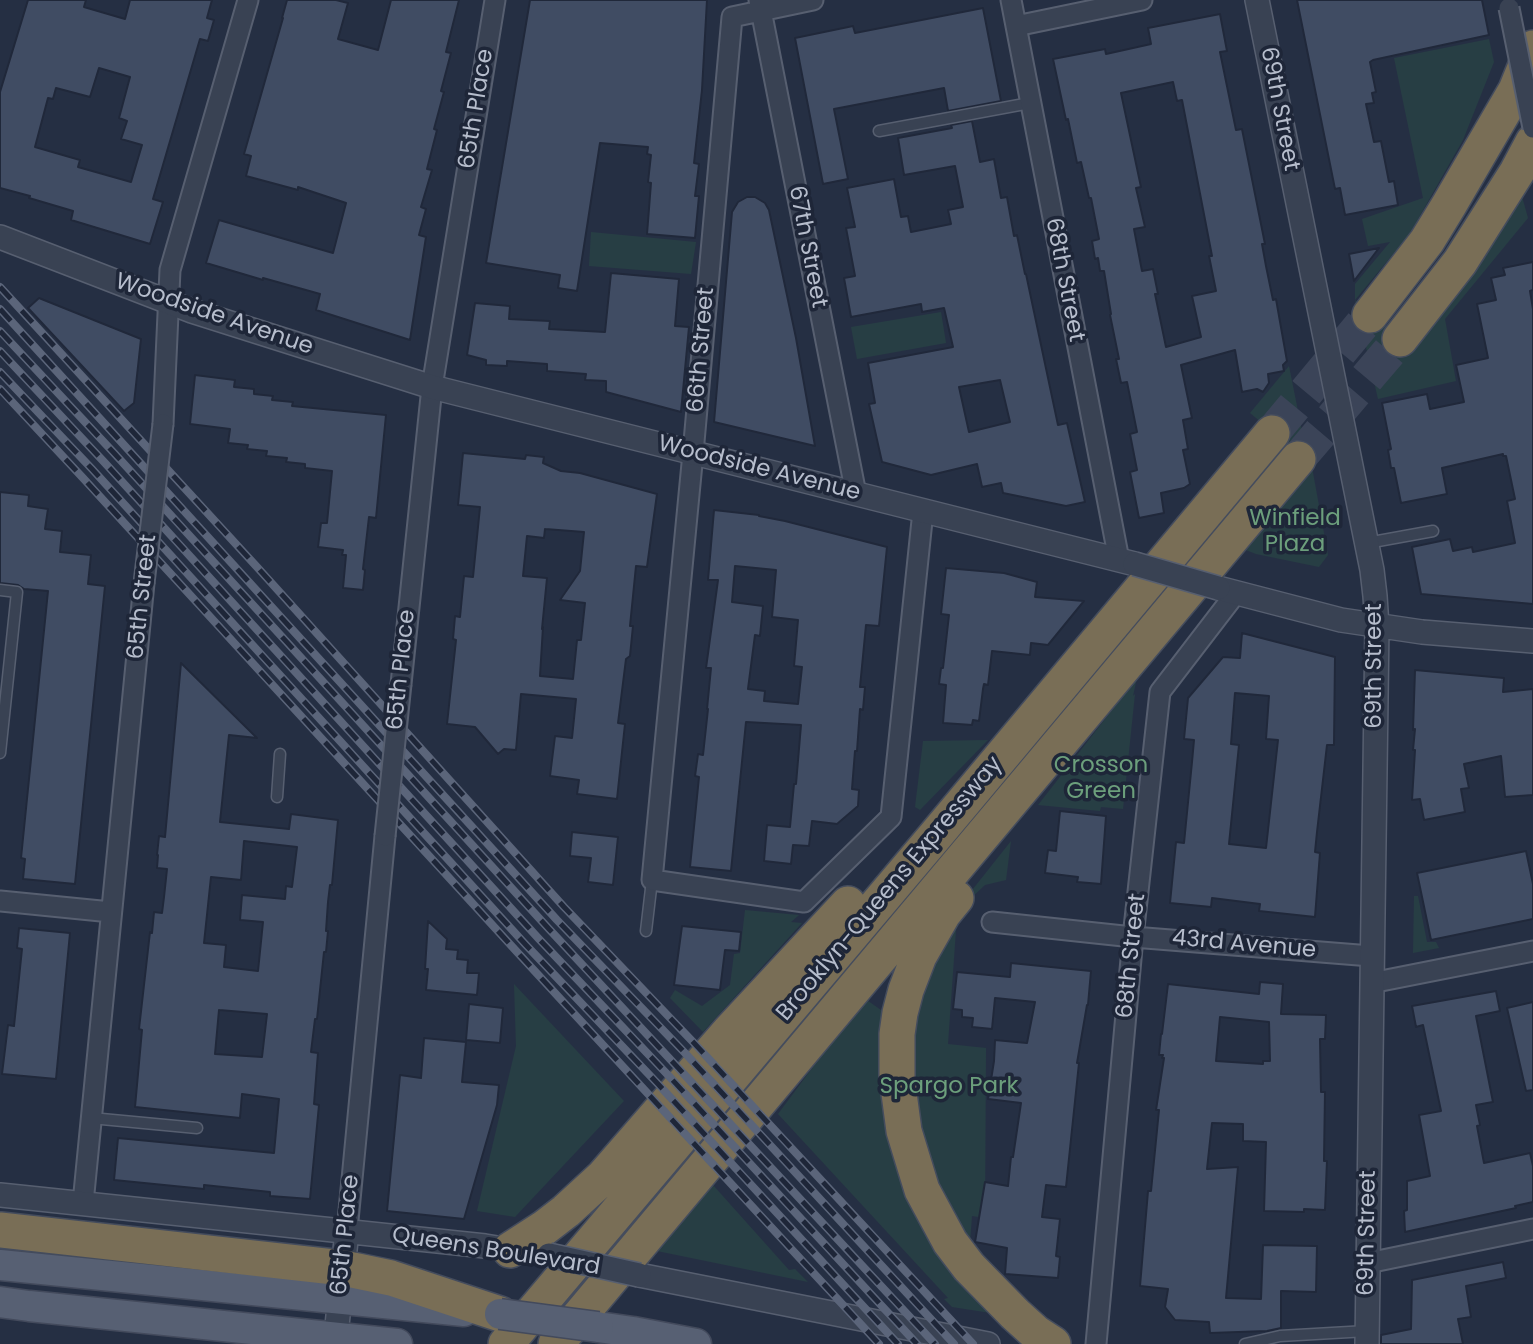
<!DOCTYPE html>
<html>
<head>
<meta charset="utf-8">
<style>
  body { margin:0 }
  canvas { display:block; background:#252f43 }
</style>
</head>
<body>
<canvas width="1533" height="1344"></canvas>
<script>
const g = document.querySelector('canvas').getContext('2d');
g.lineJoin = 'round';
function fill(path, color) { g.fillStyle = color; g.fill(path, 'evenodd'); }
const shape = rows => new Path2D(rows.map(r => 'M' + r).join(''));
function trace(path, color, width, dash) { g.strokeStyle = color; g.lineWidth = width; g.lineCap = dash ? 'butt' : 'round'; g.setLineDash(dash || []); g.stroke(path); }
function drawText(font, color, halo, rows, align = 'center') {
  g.font = font + ' Poppins,sans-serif'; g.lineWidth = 7; g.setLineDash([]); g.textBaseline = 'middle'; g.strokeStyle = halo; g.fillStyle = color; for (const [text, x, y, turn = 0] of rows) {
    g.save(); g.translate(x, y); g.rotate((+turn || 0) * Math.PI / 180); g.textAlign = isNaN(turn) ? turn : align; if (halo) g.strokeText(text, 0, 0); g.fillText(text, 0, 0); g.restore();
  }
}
fill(shape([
  [1489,39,1494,62,1463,140,1409,235,1355,300,1406,343,1521,193,1528,218,1445,319,1456,381,1378,399,1355,300,1355,284,1390,242,1368,246,1362,219,1423,198,1394,58],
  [591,232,696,242,691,274,589,266],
  [941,312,946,343,857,359,851,327],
  [1289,366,1308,461,1250,413],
  [1312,467,1328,555,1319,567,1256,554,1243,549],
  [1137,678,1133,696,1135,694,1123,809,1101,807,1100,811,1038,805],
  [988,740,920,810,915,807,923,741],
  [1011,841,1006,880,985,885,969,900,956,930,948,1044,986,1048,986,1051,985,1218,972,1216,970,1243,948,1212,915,1139,909,1051,934,941,946,923],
  [1414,896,1418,896,1427,942,1436,942,1439,948,1413,953],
  [745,910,799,915,791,922,802,923,703,1032,670,998,675,990,702,1006,730,985,734,954,740,953],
  [514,984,624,1101,515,1217,477,1211,516,1046],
  [864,998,888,1015,882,1073,887,1139,917,1210,997,1314,952,1307,944,1299,948,1298,778,1114],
  [713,1185,789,1270,795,1269,808,1282,657,1251,689,1212]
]), '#273e44');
const building = shape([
  [28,0,86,0,84,7,125,19,130,0,212,0,207,18,214,20,208,41,200,39,153,199,163,202,150,244,71,220,73,211,29,198,30,196,0,188,0,92,28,0],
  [99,68,130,77,119,118,127,121,121,139,142,145,131,182,78,167,80,160,35,147,48,98,53,99,56,88,90,97,99,68],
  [287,0,336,0,348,3,338,39,378,50,391,0,459,0,446,52,451,53,441,91,444,92,434,129,437,130,427,169,432,170,421,207,426,209,419,235,426,237,410,340,316,310,320,294,263,278,263,280,206,263,219,220,333,253,346,203,298,187,298,190,246,176,251,156,244,154,283,18,282,18,287,0],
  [530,0,707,0,702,90,694,163,699,164,695,196,699,196,695,238,647,234,651,183,648,182,651,155,647,154,648,147,600,143,577,291,558,288,560,275,486,263,530,0],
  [1297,0,1482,0,1489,35,1373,60,1370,62,1376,92,1372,93,1374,103,1366,104,1374,142,1381,141,1389,182,1394,181,1398,205,1345,215,1340,188,1335,189,1297,0],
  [983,8,1001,101,948,111,944,88,834,109,848,179,823,184,795,38,853,26,855,33,983,8],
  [1220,14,1227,51,1220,52,1236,130,1242,129,1265,244,1262,244,1266,266,1273,300,1276,299,1287,361,1283,365,1284,371,1268,374,1269,383,1263,392,1257,389,1242,392,1235,350,1181,365,1192,418,1183,420,1188,449,1183,450,1190,484,1184,488,1161,493,1164,513,1139,518,1130,472,1137,470,1130,434,1137,432,1127,382,1121,383,1116,359,1119,359,1110,315,1111,314,1104,271,1100,271,1098,258,1095,259,1092,241,1099,239,1091,198,1089,198,1081,162,1077,163,1068,119,1066,120,1053,59,1105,49,1106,54,1151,44,1148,28,1220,14],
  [1173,82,1177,101,1182,100,1212,256,1209,256,1216,291,1192,296,1201,337,1166,347,1155,294,1158,294,1153,269,1142,271,1134,229,1145,227,1136,188,1141,187,1121,93,1173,82],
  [972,121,980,162,994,159,1001,198,1007,197,1014,236,1017,235,1025,274,1026,274,1058,425,1067,423,1085,502,1066,506,1003,493,1001,483,982,487,977,464,931,475,882,462,869,404,875,403,868,363,953,347,944,308,922,312,921,304,851,317,844,278,855,276,846,228,855,227,847,188,894,179,901,217,908,216,911,232,951,224,948,210,963,207,955,166,904,175,898,138,952,128,951,125,972,121],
  [1000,380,1010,422,969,432,959,387,1000,380],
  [747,197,755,197,765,203,769,210,796,338,815,446,714,422,732,212,738,202,747,197],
  [1379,248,1354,281,1349,254,1379,248],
  [1533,262,1533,290,1530,291,1533,309,1533,604,1421,594,1412,547,1450,539,1453,551,1472,547,1473,552,1515,543,1507,501,1515,499,1506,456,1503,456,1503,454,1442,468,1447,494,1401,503,1394,468,1391,468,1388,450,1391,449,1382,403,1427,394,1430,409,1464,402,1456,365,1488,358,1477,304,1496,300,1491,278,1505,275,1503,268,1533,262],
  [611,273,679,279,675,326,689,327,681,412,606,392,606,381,585,380,586,374,547,371,547,364,507,361,507,366,486,365,486,360,467,355,475,303,510,306,509,319,550,321,549,329,605,332,611,273],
  [39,298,141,339,134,403,124,411,28,308,39,298],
  [195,375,235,380,234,387,254,389,254,394,273,396,272,400,293,402,292,406,386,415,376,518,369,517,363,569,365,570,363,590,343,588,346,555,342,555,343,550,318,547,321,523,327,523,332,471,305,468,305,464,286,462,287,458,266,456,267,451,247,449,248,445,228,443,230,429,190,424,195,375],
  [463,453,525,459,526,455,544,457,543,463,561,471,580,473,657,494,647,567,636,566,630,626,633,626,630,656,626,659,618,723,625,724,617,799,577,794,579,780,550,776,555,736,572,738,576,699,521,694,516,750,504,749,498,754,475,727,447,724,456,640,453,639,455,616,460,617,464,576,473,577,480,507,458,505,463,453],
  [545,529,584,532,580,571,560,600,585,603,581,640,577,640,573,679,540,676,543,627,542,629,547,578,523,576,527,536,544,538,545,529],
  [0,492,29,495,28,506,48,509,45,529,62,531,60,552,91,555,88,584,105,586,75,884,23,879,25,859,21,858,48,591,24,589,18,585,0,583,0,492],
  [714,510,759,515,759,516,785,521,887,547,879,626,866,625,860,687,865,687,863,710,860,709,857,751,855,751,852,789,859,790,858,806,837,824,812,821,809,846,793,845,791,864,764,861,767,825,790,827,794,784,796,784,801,725,746,722,731,871,690,867,699,777,695,776,698,754,703,755,708,709,707,709,711,668,706,668,718,580,708,580,714,510],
  [735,566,776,570,772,617,798,620,794,666,802,667,798,704,764,701,765,691,748,689,755,635,760,636,763,606,732,602,735,566],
  [946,568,1004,573,1037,582,1035,597,1084,601,1048,645,1031,643,1030,655,992,651,988,685,984,684,983,689,979,721,973,720,972,725,943,723,946,685,939,684,941,668,943,668,949,615,941,614,946,568],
  [1242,633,1335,657,1334,745,1327,745,1317,832,1315,852,1320,853,1315,917,1259,911,1260,904,1212,898,1211,907,1170,903,1176,842,1184,843,1192,762,1194,740,1184,739,1188,698,1223,657,1240,658,1242,633],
  [1235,693,1269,696,1266,739,1278,740,1266,848,1229,844,1239,745,1231,744,1235,693],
  [181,663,257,738,229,735,220,822,289,829,291,814,338,820,332,885,330,885,328,902,326,931,328,931,326,952,324,952,317,1019,315,1019,311,1052,318,1053,314,1104,319,1105,310,1199,270,1196,270,1192,204,1185,204,1189,114,1180,118,1138,274,1153,279,1099,242,1094,240,1118,135,1107,142,1030,139,1029,150,932,152,933,154,912,162,913,164,897,167,869,157,868,158,855,157,855,159,836,165,837,181,663],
  [244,841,297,847,292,887,286,886,285,899,242,895,240,920,263,922,258,971,224,967,226,945,204,943,211,877,241,880,244,841],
  [219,1010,267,1014,262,1057,215,1054,219,1010],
  [1415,670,1504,678,1503,692,1533,689,1533,795,1505,797,1501,756,1464,764,1469,788,1461,789,1465,812,1424,820,1420,799,1412,800,1415,750,1413,750,1415,729,1413,730,1415,670],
  [1060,811,1106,816,1101,884,1077,882,1078,877,1045,873,1048,850,1056,851,1060,811],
  [572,832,618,837,613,885,588,882,591,858,570,856,572,832],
  [1526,851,1533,884,1533,919,1431,940,1417,873,1526,851],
  [428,921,447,939,446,949,458,950,457,959,468,960,467,973,479,973,477,995,426,990,428,969,425,969,428,921],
  [682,926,741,932,739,951,725,950,720,990,674,985,682,926],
  [19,928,70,933,56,1079,2,1074,8,1025,14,1026,22,949,17,948,19,928],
  [1011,963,1091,971,1088,1005,1087,1005,1077,1063,1079,1063,1066,1187,1046,1185,1042,1217,1060,1219,1056,1256,1060,1257,1058,1278,1005,1274,1007,1248,975,1242,985,1182,1008,1186,1011,1157,1013,1157,1021,1103,988,1099,994,1061,995,1040,1027,1043,1035,1002,995,998,992,1029,972,1027,973,1018,962,1017,962,1010,953,1009,957,972,1010,977,1011,963],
  [1260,982,1283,984,1281,1014,1326,1015,1325,1039,1320,1039,1321,1092,1325,1092,1324,1161,1327,1161,1325,1210,1304,1209,1304,1212,1264,1211,1266,1142,1243,1141,1243,1124,1212,1123,1207,1169,1238,1167,1226,1298,1261,1299,1263,1245,1317,1246,1316,1292,1281,1291,1281,1328,1267,1331,1210,1333,1209,1322,1175,1320,1165,1307,1168,1289,1140,1286,1148,1191,1151,1191,1159,1110,1156,1110,1164,1058,1162,1058,1163,1055,1159,1055,1161,1034,1162,1034,1168,984,1259,994,1260,982],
  [1220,1017,1269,1022,1270,1061,1263,1061,1263,1064,1216,1061,1220,1017],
  [1496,991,1500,1011,1476,1016,1493,1102,1476,1105,1480,1125,1477,1126,1484,1163,1530,1153,1533,1166,1533,1202,1515,1206,1516,1208,1405,1232,1404,1211,1407,1210,1407,1181,1430,1176,1419,1115,1441,1111,1423,1025,1416,1027,1412,1006,1496,991],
  [1533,1002,1533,1090,1526,1091,1507,1008,1533,1002],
  [469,1004,503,1008,500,1043,466,1040,469,1004],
  [424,1038,466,1042,462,1082,499,1085,497,1105,464,1219,387,1211,400,1075,421,1078,424,1038],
  [1503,1262,1506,1278,1466,1286,1471,1317,1458,1319,1463,1344,1381,1344,1381,1335,1411,1329,1412,1280,1503,1262]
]);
fill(building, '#404c63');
trace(building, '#20283a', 2);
trace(shape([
  [1272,433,1370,315],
  [1298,459,1400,339]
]), '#3b4458', 35, [35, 18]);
const service = shape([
  [879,131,1030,103],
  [1367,543,1433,531],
  [0,590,17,592,0,753],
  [277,797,280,754],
  [646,931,652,880],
  [91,1118,197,1128],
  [1245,1344,1280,1336,1367,1331]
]);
const minor = shape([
  [759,0,856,494],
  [813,0,732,17,693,453,652,880,804,902,891,817,923,511],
  [1011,0,1119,560],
  [1016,26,1142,0],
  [163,424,170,270,248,0],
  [401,684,432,387,495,0],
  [0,901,111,912],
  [992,922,1133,937,1371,956],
  [1371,983,1533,951],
  [83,1203,144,583],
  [347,1231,385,836],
  [1368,1263,1533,1229],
  [1096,1344,1133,937,1160,692,1236,593]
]);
const tertiary = shape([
  [1257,0,1372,570,1375,596,1377,626,1367,1344],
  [0,237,192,311,432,387,1135,564],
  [1218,588,1341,620,1422,632,1533,641],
  [0,1195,485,1246,522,1252],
  [639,1275,988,1344],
  [335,1344,347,1231]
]);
const primary = shape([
  [0,1265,464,1311],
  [0,1302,29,1306,397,1344],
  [598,1327,633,1332,696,1344]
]);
const motorway = shape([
  [1370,315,1427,241,1449,205,1516,90,1533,48],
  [1400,339,1460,262,1517,172,1533,142],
  [956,898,943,914,919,956,906,990,900,1013,897,1034,897,1078,904,1131,922,1190,950,1242,969,1267,1015,1314,1036,1333,1053,1344],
  [0,1230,343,1268,391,1278,500,1314],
  [510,1250,544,1228,566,1211,603,1177,729,1032,848,904],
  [506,1344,936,835,1272,433],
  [556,1344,1298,459]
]);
trace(service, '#575f70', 13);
trace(minor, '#575f70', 23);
trace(tertiary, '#575f70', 26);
trace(primary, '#434a5c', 33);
trace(motorway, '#444c5d', 38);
trace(service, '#394253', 10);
trace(minor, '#394253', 19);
trace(tertiary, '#394253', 23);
trace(primary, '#576073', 30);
trace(motorway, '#796e56', 35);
const rail = shape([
  [0,287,257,567,564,907,694,1043,973,1344],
  [0,309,557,920,685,1053,954,1344],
  [0,331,114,453,549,929,935,1344],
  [0,351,105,463,539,939,667,1074,917,1344],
  [0,372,92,469,526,945,658,1084,898,1344],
  [0,389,83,478,518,953,879,1344]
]);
trace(rail, '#5b657a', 8);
trace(rail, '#1e2638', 5, [16]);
const minorBridge = shape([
  [1509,8,1533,128],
  [144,583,163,424],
  [385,836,401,684]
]);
const tertiaryBridge = shape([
  [1135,564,1218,588],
  [549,1255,639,1275]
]);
const primaryBridge = shape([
  [500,1314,598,1327]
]);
trace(minorBridge, '#575f70', 23, []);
trace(tertiaryBridge, '#575f70', 26, []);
trace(primaryBridge, '#434a5c', 33, []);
trace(minorBridge, '#394253', 19);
trace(tertiaryBridge, '#394253', 23);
trace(primaryBridge, '#576073', 30);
drawText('23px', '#b6bdcc', '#1e2638', [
  ["65th Place",477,109,-81],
  ["69th Street",1279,109,79],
  ["67th Street",807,247,79],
  ["68th Street",1064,280,79],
  ["Woodside Avenue",214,315,19],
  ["66th Street",702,350,-85],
  ["Woodside Avenue",759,469,14],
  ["65th Street",143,597,-84],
  ["69th Street",1375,666,-90],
  ["65th Place",402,670,-84],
  ["Brooklyn-Queens Expressway",890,889,-50],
  ["43rd Avenue",1244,945,5],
  ["68th Street",1132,956,-84],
  ["69th Street",1368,1233,-89],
  ["65th Place",346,1235,-84],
  ["Queens Boulevard",496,1252,9]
]);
drawText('23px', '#6c9f7c', '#1e2638', [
  ["Winfield",1295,519],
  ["Plaza",1295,545],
  ["Crosson",1101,766],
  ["Green",1101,792],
  ["Spargo Park",949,1087]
]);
</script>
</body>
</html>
